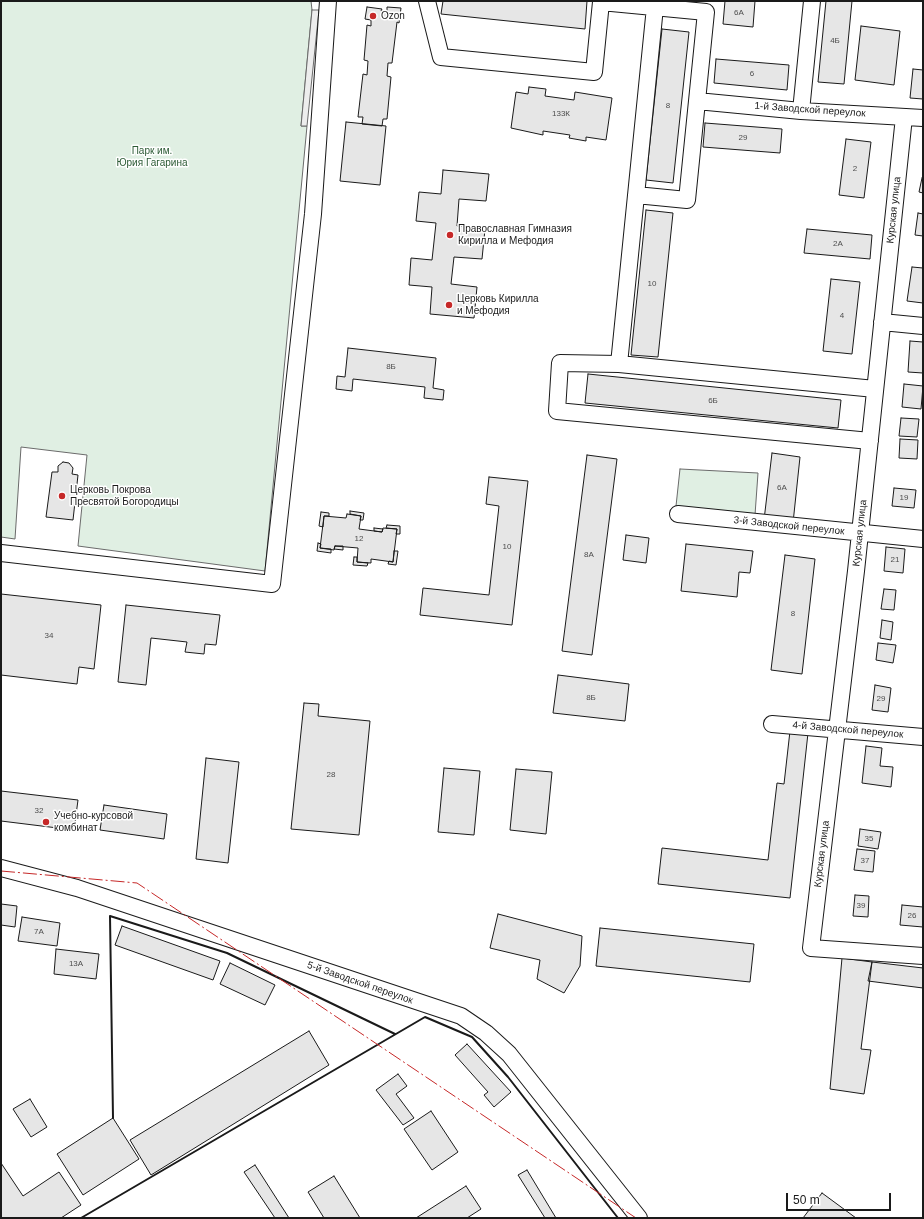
<!DOCTYPE html>
<html>
<head>
<meta charset="utf-8">
<style>
  body { margin:0 }
  #map { position:relative; width:924px; height:1219px; overflow:hidden; background:#fff; font-family:Helvetica,sans-serif }
  canvas { display:block }
  .frame { position:absolute; inset:0; border:2px solid #1a1a1a; pointer-events:none }
  .scale { position:absolute; left:786px; top:1193px; width:105px; height:18px; box-sizing:border-box; border:2px solid #1a1a1a; border-top:0; padding-left:5px; font-size:12px; line-height:14px; white-space:nowrap; color:#1a1a1a; -webkit-text-stroke:3px #fff; paint-order:stroke }
</style>
</head>
<body>
<div id="map">
<canvas width="924" height="1219"></canvas>
<div class="frame"></div>
<div class="scale">50 m</div>
</div>
<script>
const g = document.querySelector('canvas').getContext('2d');
g.lineJoin = 'round';
function fill(path, color) { g.fillStyle = color; g.fill(path, 'evenodd'); }
const shape = rows => new Path2D(rows.map(r => 'M' + r).join(''));
function trace(path, color, width, dash) { g.strokeStyle = color; g.lineWidth = width; g.lineCap = dash ? 'butt' : 'round'; g.setLineDash(dash || []); g.stroke(path); }
function drawText(font, color, halo, rows, align = 'center') {
  g.font = font + ' Helvetica,sans-serif'; g.lineWidth = 3; g.setLineDash([]); g.textBaseline = 'middle'; g.strokeStyle = halo; g.fillStyle = color; for (const [text, x, y, turn = 0] of rows) {
    g.save(); g.translate(x, y); g.rotate((+turn || 0) * Math.PI / 180); g.textAlign = isNaN(turn) ? turn : align; if (halo) g.strokeText(text, 0, 0); g.fillText(text, 0, 0); g.restore();
  }
}
const green = shape([
  [1,1,311,1,312,10,301,126,307,126,265,571,78,546,87,455,21,447,15,539,1,537,1,1],
  [680,469,758,473,755,515,676,506,680,469]
]);
fill(green, '#e0efe3');
trace(green, '#6a6a6a', 1);
const parking = shape([
  [312,10,319,10,307,126,301,126,312,10]
]);
fill(parking, '#ededed');
trace(parking, '#6a6a6a', 1);
const building = shape([
  [443,1,587,1,585,29,441,14,443,1],
  [725,1,755,1,753,27,723,24,725,1],
  [826,1,852,1,844,84,818,82,826,1],
  [367,7,382,9,381,11,387,12,387,7,401,8,399,23,397,22,392,63,388,63,387,76,391,77,387,119,383,119,382,126,362,124,363,117,358,117,363,74,367,75,368,61,364,60,367,25,371,26,371,20,365,19,367,7],
  [861,26,900,31,894,85,855,80,861,26],
  [662,29,689,32,673,183,646,180,662,29],
  [716,59,789,65,787,90,714,83,716,59],
  [913,69,923,70,923,99,910,98,913,69],
  [529,87,546,89,545,96,574,100,575,92,612,98,606,140,586,137,586,141,569,138,570,135,543,131,543,135,511,128,516,92,528,94,529,87],
  [346,122,386,126,380,185,340,181,346,122],
  [705,123,782,129,780,153,703,147,705,123],
  [846,139,871,142,864,198,839,195,846,139],
  [443,170,489,174,486,201,459,199,457,226,485,229,482,259,454,257,451,284,477,287,474,318,430,314,432,287,409,285,411,258,432,260,436,223,416,221,419,192,441,194,443,170],
  [922,178,923,179,923,193,919,192,922,178],
  [646,210,673,213,658,357,631,355,646,210],
  [918,213,923,214,923,236,915,235,918,213],
  [807,229,872,235,870,259,804,253,807,229],
  [912,267,923,268,923,303,907,301,912,267],
  [831,279,860,282,852,354,823,351,831,279],
  [910,341,923,342,923,373,908,372,910,341],
  [348,348,436,358,433,388,444,390,443,400,424,398,425,387,353,379,352,391,336,389,337,376,345,377,348,348],
  [588,374,841,400,838,428,585,403,588,374],
  [904,384,923,386,921,409,902,407,904,384],
  [901,418,919,419,917,437,899,436,901,418],
  [900,439,918,440,917,459,899,458,900,439],
  [772,453,800,457,793,523,764,520,772,453],
  [587,455,617,459,592,655,562,651,587,455],
  [63,462,69,463,73,468,72,474,78,475,73,520,46,517,52,472,58,472,58,466,63,462],
  [489,477,528,481,512,625,420,615,423,588,489,595,499,506,486,504,489,477],
  [894,488,916,490,914,508,892,506,894,488],
  [350,511,364,513,363,520,360,520,361,516,350,514,350,511],
  [321,512,329,513,329,516,324,516,323,527,319,526,321,512],
  [347,514,361,516,359,529,382,532,383,528,397,529,393,562,371,559,371,563,357,562,358,548,335,546,334,550,320,548,324,516,346,518,347,514],
  [387,525,400,526,400,534,396,534,397,529,386,528,387,525],
  [374,528,383,529,382,532,374,531,374,528],
  [626,535,649,538,646,563,623,560,626,535],
  [318,543,321,544,320,548,331,549,331,553,317,551,318,543],
  [686,544,753,551,750,573,739,572,737,597,681,591,686,544],
  [335,546,343,546,343,550,334,549,335,546],
  [886,547,905,549,903,573,884,571,886,547],
  [394,551,398,551,396,565,388,564,389,561,393,562,394,551],
  [785,555,815,559,802,674,771,670,785,555],
  [354,557,357,557,357,562,368,563,367,566,353,565,354,557],
  [884,589,896,590,894,610,881,609,884,589],
  [1,594,101,605,94,669,79,667,77,684,1,675,1,594],
  [126,605,220,615,216,645,205,644,204,654,185,652,187,642,151,638,146,685,118,682,126,605],
  [882,620,893,622,891,640,880,638,882,620],
  [878,643,896,645,893,663,876,660,878,643],
  [558,675,629,684,625,721,553,713,558,675],
  [875,685,891,688,888,712,872,710,875,685],
  [304,703,319,704,318,716,370,721,359,835,291,829,304,703],
  [790,731,808,733,790,898,658,884,662,848,768,860,777,783,784,784,790,731],
  [866,746,882,748,880,766,893,767,891,787,862,783,866,746],
  [206,758,239,762,228,863,196,859,206,758],
  [444,768,480,771,474,835,438,832,444,768],
  [516,769,552,772,546,834,510,830,516,769],
  [1,791,78,800,74,830,1,821,1,791],
  [104,805,167,814,164,839,100,830,104,805],
  [860,829,881,832,878,849,858,846,860,829],
  [857,849,875,851,873,872,854,870,857,849],
  [855,895,869,896,868,917,853,916,855,895],
  [1,904,17,906,15,927,1,925,1,904],
  [902,905,923,907,923,927,900,925,902,905],
  [498,914,582,936,580,966,564,993,537,979,540,960,490,948,498,914],
  [22,917,60,923,57,946,18,941,22,917],
  [122,926,220,961,213,980,115,945,122,926],
  [600,928,754,944,750,982,596,966,600,928],
  [56,949,99,954,96,979,54,974,56,949],
  [842,958,872,962,861,1049,871,1050,864,1094,830,1089,842,958],
  [872,962,923,968,923,988,868,981,872,962],
  [230,963,275,985,265,1005,220,984,230,963],
  [309,1031,329,1065,151,1175,130,1140,309,1031],
  [467,1044,511,1092,494,1107,484,1095,488,1092,455,1055,467,1044],
  [398,1074,407,1086,396,1094,414,1118,403,1125,376,1090,398,1074],
  [30,1099,47,1127,31,1137,13,1109,30,1099],
  [431,1111,458,1152,432,1170,404,1129,431,1111],
  [113,1118,139,1159,83,1195,57,1154,113,1118],
  [1,1163,23,1196,59,1172,81,1205,61,1218,1,1218,1,1163],
  [255,1165,289,1218,275,1218,244,1172,255,1165],
  [527,1170,556,1218,545,1218,518,1175,527,1170],
  [334,1176,360,1218,324,1218,308,1192,334,1176],
  [466,1186,481,1209,467,1218,416,1218,466,1186],
  [822,1193,856,1218,803,1218,822,1193]
]);
fill(building, '#e6e6e6');
trace(building, '#1a1a1a', 1);
const minor = shape([
  [427,1,441,57,594,72,601,2,706,12,687,200,636,195],
  [697,101,801,111,923,118],
  [801,111,812,1],
  [904,117,856,571,811,948,923,956],
  [882,322,923,326],
  [619,364,655,7],
  [870,441,557,411,560,363,619,364,875,389],
  [678,514,923,539],
  [1,553,272,584,313,214,328,1],
  [772,724,923,737],
  [1,868,77,888,461,1016,486,1033,509,1054,639,1218]
]);
trace(minor, '#1a1a1a', 18);
trace(minor, '#fff', 16);
trace(shape([
  [113,1118,110,916,227,953,395,1034],
  [81,1218,425,1017,472,1037,508,1077,618,1218]
]), '#1a1a1a', 2);
trace(shape([
  [1,871,137,883,636,1218]
]), '#c62828', 1, [14, 3, 2, 3]);
for (const [x, y, r, color] of [
  [373,16,4,"#c62828"],
  [450,235,4,"#c62828"],
  [449,305,4,"#c62828"],
  [62,496,4,"#c62828"],
  [46,822,4,"#c62828"]
]) { const dot = new Path2D(); dot.arc(x, y, r, 0, 2 * Math.PI); g.fillStyle = color; g.fill(dot); trace(dot, '#fff', 1.5); }
drawText('8px', '#4d4d4d', null, [
  ["6А",739,13],
  ["4Б",835,41],
  ["6",752,74],
  ["8",668,106],
  ["133К",561,114],
  ["29",743,138],
  ["2",855,169],
  ["2А",838,244],
  ["10",652,284],
  ["4",842,316],
  ["8Б",391,367],
  ["6Б",713,401],
  ["6А",782,488],
  ["19",904,498],
  ["12",359,539],
  ["10",507,547],
  ["8А",589,555],
  ["21",895,560],
  ["8",793,614],
  ["34",49,636],
  ["8Б",591,698],
  ["29",881,699],
  ["28",331,775],
  ["32",39,811],
  ["35",869,839],
  ["37",865,861],
  ["39",861,906],
  ["26",912,916],
  ["7А",39,932],
  ["13А",76,964]
]);
drawText('10px', '#1a1a1a', '#fff', [
  ["Ozon",381,16],
  ["Православная Гимназия",458,229],
  ["Кирилла и Мефодия",458,241],
  ["Церковь Кирилла",457,299],
  ["и Мефодия",457,311],
  ["Церковь Покрова",70,490],
  ["Пресвятой Богородицы",70,502],
  ["Учебно-курсовой",54,816],
  ["комбинат",54,828]
], 'left');
drawText('10px', '#1a1a1a', '#fff', [
  ["1-й Заводской переулок",810,110,4],
  ["Курская улица",894,210,-84],
  ["3-й Заводской переулок",789,526,6],
  ["Курская улица",860,533,-84],
  ["4-й Заводской переулок",848,730,5],
  ["Курская улица",822,854,-83],
  ["5-й Заводской переулок",360,983,19]
]);
drawText('10px', '#2b5a34', '#fff', [
  ["Парк им.",152,151],
  ["Юрия Гагарина",152,163]
]);
</script>
</body>
</html>
